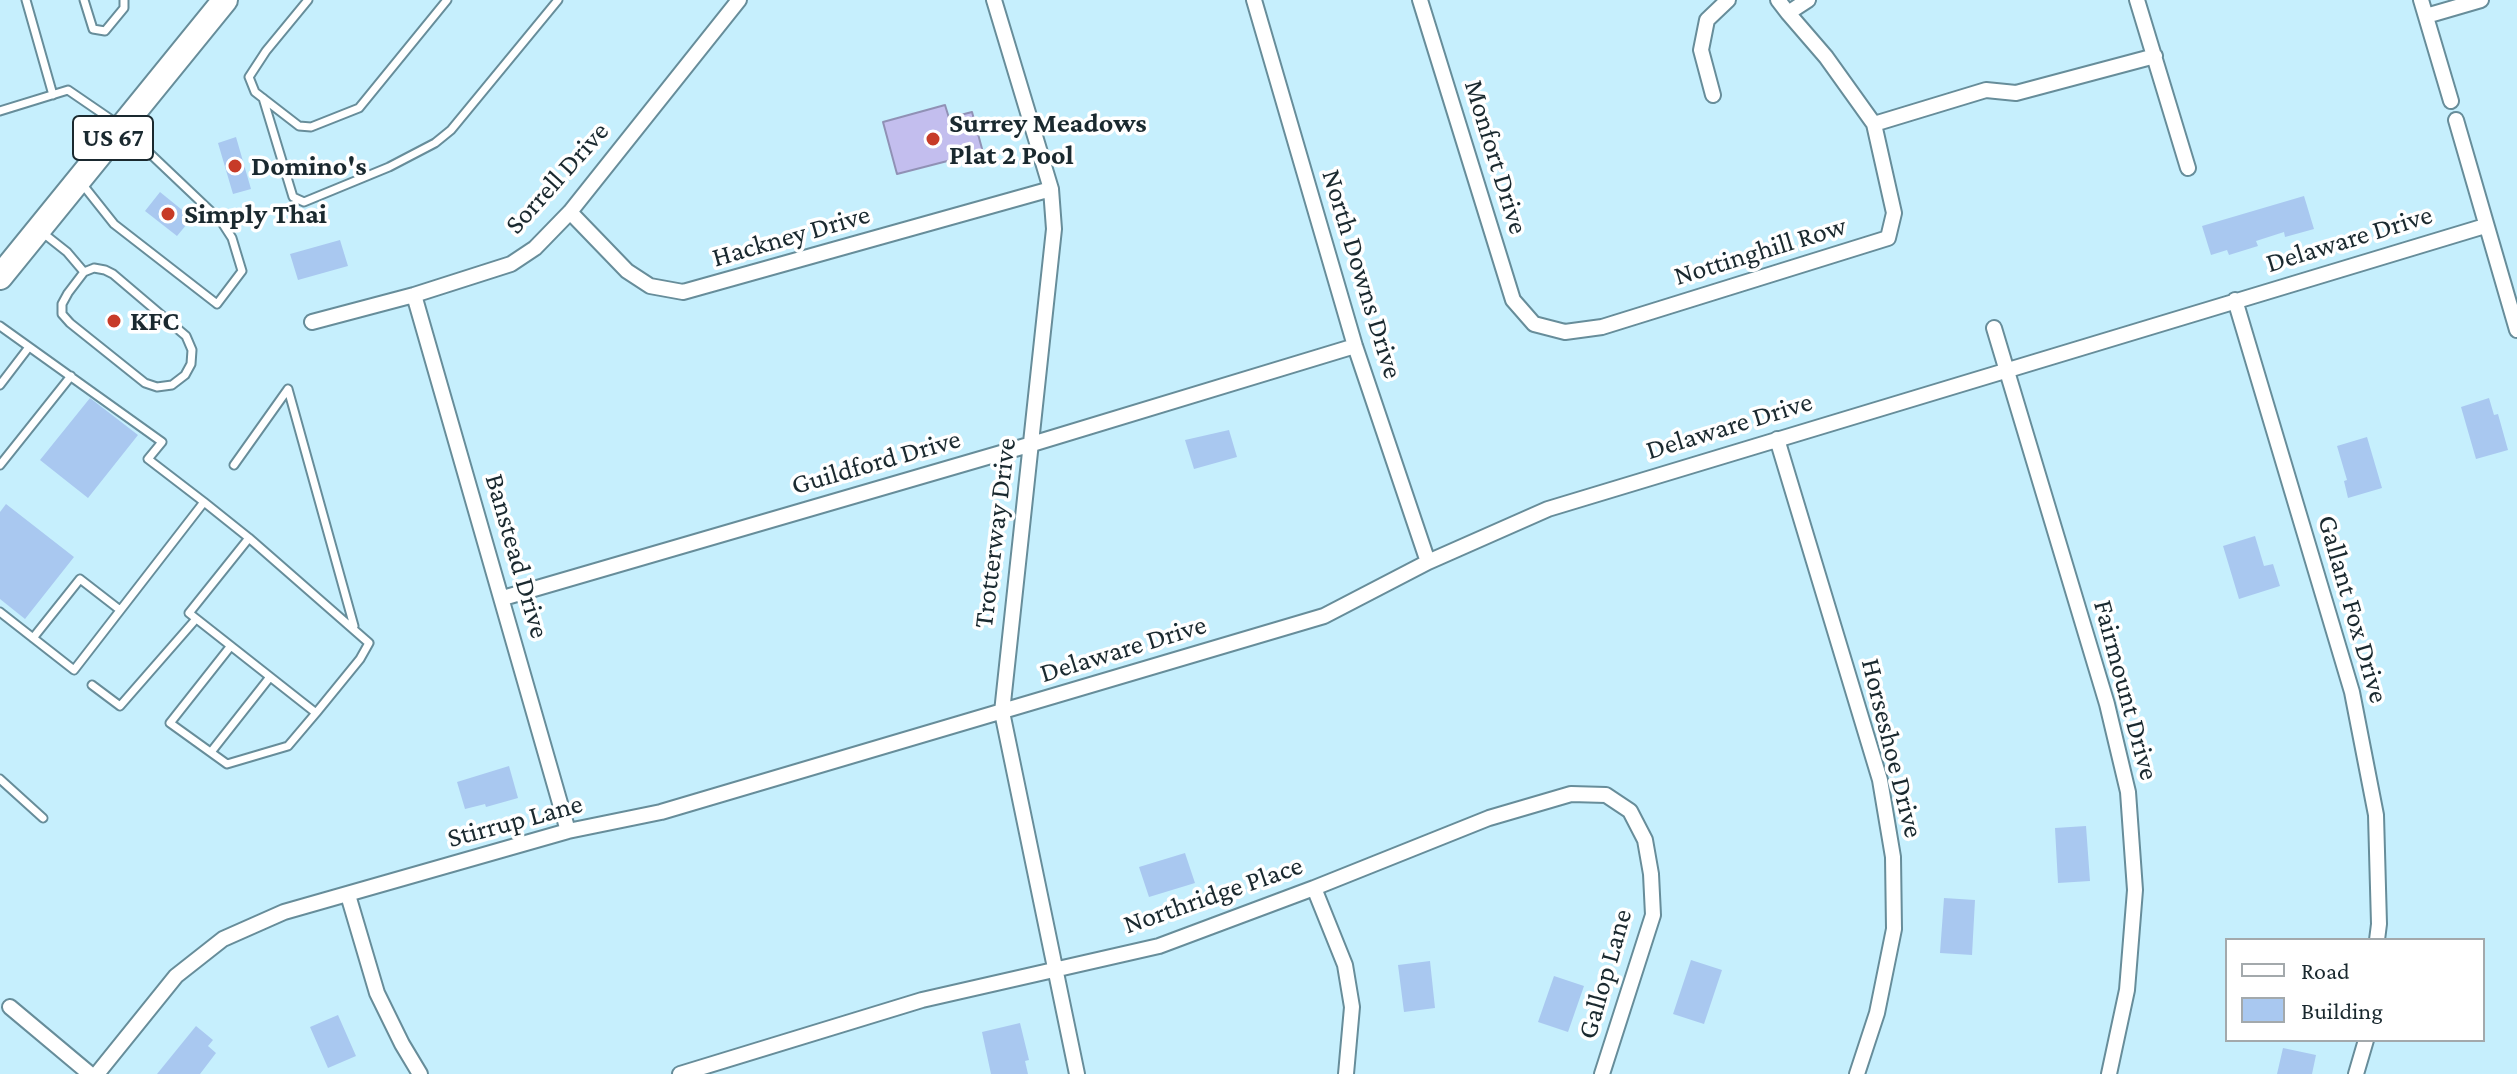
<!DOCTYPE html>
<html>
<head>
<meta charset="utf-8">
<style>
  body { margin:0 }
  #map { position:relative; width:2517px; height:1074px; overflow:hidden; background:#c6effd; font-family:"Crimson Pro",serif }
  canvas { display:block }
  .legend { position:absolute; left:2225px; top:938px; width:260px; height:104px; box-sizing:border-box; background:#fff; border:2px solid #a3a9ac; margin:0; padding:10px 14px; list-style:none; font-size:24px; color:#1a292f }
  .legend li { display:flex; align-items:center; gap:16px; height:40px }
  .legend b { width:40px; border:2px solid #a3a9ac }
</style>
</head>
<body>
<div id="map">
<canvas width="2517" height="1074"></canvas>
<ul class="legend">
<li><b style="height:10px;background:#fff"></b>Road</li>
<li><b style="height:22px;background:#a9c8f0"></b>Building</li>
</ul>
</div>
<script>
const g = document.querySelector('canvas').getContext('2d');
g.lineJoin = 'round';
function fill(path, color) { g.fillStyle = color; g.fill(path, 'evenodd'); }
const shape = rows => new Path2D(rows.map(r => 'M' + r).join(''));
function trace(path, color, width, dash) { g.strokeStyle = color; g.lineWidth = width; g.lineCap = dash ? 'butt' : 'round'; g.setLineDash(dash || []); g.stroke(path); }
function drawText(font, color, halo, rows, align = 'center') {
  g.font = font + ' "Crimson Pro",serif'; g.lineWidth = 7; g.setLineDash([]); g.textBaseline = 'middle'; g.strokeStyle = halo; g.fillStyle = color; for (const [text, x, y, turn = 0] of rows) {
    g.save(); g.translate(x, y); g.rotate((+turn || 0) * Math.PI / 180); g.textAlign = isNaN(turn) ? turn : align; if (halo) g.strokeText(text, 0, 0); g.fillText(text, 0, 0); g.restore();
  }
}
const water = shape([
  [945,105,949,118,972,112,984,156,964,161,963,157,897,174,883,122,945,105]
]);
fill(water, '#c3beee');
trace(water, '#9091b5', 2);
fill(shape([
  [236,137,251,189,233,194,218,143],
  [160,192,192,218,177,236,145,211],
  [2304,196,2314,229,2285,237,2284,232,2256,241,2258,246,2229,255,2227,250,2211,255,2202,226],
  [340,240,348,266,298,280,290,254],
  [90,398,138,435,88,498,40,460],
  [2489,398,2494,415,2498,414,2508,450,2476,459,2461,407],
  [1229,430,1237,457,1194,469,1185,440],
  [2367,437,2382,488,2348,498,2344,481,2347,480,2337,446],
  [6,504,74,557,25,619,0,599,0,512],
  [2255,536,2264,566,2273,564,2280,586,2239,599,2223,546],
  [509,766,518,798,486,807,485,804,465,809,457,782],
  [2086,826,2090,881,2058,883,2055,828],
  [1185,853,1195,883,1149,897,1139,867],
  [1944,898,1975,900,1972,955,1940,953],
  [1691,960,1722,970,1704,1024,1673,1014],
  [1430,961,1435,1008,1404,1012,1398,965],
  [1554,976,1584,986,1568,1032,1538,1022],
  [338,1015,356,1056,328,1068,310,1027],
  [1020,1023,1029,1060,1025,1061,1028,1074,991,1074,982,1032],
  [196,1026,213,1040,208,1046,216,1053,200,1074,157,1074],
  [2283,1048,2316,1055,2312,1074,2277,1074]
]), '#a9c8f0');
const service = shape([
  [26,0,53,95],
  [84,0,93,29,105,31,124,8,124,0],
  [308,0,266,51,249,77,255,92,299,126,311,127,359,108,447,0],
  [263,98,293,197,304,202,389,167,435,143,451,130,558,0],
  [0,111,68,90,122,127,221,221,232,238,242,271,217,304,114,224,83,185],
  [43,233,67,252,84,272],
  [94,268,105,270,113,274,186,336,192,350,191,364,185,375,172,385,157,387,145,383,70,323,62,314,62,304,68,293,84,272,94,268],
  [0,326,162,442,148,459,204,502,74,670,0,612],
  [0,385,29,347],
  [288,389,354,626],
  [0,465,71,376],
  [234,465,288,389],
  [204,502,249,538,189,613,316,713,360,659,369,643,249,538],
  [33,638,80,579,120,610],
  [230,647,170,723,227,764,288,746,316,713],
  [92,685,120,706,196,619],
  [211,752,270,677],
  [0,779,43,818]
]);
const minor = shape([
  [994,0,1051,189,1054,229,1002,712,1077,1074],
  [1254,0,1355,346,1428,562],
  [1420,0,1513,300,1534,324,1565,332,1602,327,1888,238,1894,213,1874,124,1826,57,1788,13],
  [1778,0,1788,13,1808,0],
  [2137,0,2188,168],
  [2421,0,2451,101],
  [2426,16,2481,0],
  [1713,95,1701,50,1707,20,1728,0],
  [2456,120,2517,330],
  [1874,124,1986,90,2016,93,2155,56],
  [570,212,627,271,650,286,683,292,1051,189],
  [414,295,568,831],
  [2235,300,2352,692,2376,815,2379,924,2377,940],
  [312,322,414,295,511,264,535,248,570,212,739,0],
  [1994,328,2107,704,2128,792,2135,890,2127,990,2109,1074],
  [1777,439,1880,780,1893,857,1894,929,1877,1013,1857,1074],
  [503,598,1032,444,1355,346],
  [1314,888,1345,965,1352,1007,1346,1074],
  [348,895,377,993,402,1044,420,1074],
  [10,1007,90,1074],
  [97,1074,176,976,223,939,284,912,568,831,661,812,1324,616,1428,562,1548,509,2485,226],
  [680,1074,922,1000,1159,946,1314,888,1489,818,1571,794,1606,795,1630,811,1645,840,1651,874,1653,915,1602,1074],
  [2356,1074,2366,1040]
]);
const primary = shape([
  [0,277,225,0]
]);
trace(service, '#678d9a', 11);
trace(minor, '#678d9a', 18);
trace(primary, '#678d9a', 28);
trace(service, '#fff', 7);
trace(minor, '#fff', 14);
trace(primary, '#fff', 24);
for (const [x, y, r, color] of [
  [933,139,8,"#c73b28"],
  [235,166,8,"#c73b28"],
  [168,214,8,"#c73b28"],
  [114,321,8,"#c73b28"]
]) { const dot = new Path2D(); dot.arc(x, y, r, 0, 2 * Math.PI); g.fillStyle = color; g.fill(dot); trace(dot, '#fff', 3); }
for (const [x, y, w] of [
  [113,138,80]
]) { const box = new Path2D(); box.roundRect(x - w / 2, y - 22, w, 44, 6); g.fillStyle = '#fff'; g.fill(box); trace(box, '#1a292f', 2); }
drawText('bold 26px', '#1a292f', null, [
  ["US 67",113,138]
]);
drawText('bold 28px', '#1a292f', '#fff', [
  ["Surrey Meadows",949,123],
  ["Plat 2 Pool",949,155],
  ["Domino's",251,166],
  ["Simply Thai",184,214],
  ["KFC",130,321]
], 'left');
drawText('28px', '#1a292f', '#fff', [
  ["Monfort Drive",1496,157,73],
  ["Sorrell Drive",557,178,-48],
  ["Hackney Drive",791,236,-16],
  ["Delaware Drive",2349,239,-17],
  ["Nottinghill Row",1760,251,-17],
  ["North Downs Drive",1362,274,73],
  ["Delaware Drive",1729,426,-17],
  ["Guildford Drive",876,462,-16],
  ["Trotterway Drive",995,533,-83],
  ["Banstead Drive",517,556,74],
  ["Gallant Fox Drive",2353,609,74],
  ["Delaware Drive",1123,649,-17],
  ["Fairmount Drive",2126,690,75],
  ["Horseshoe Drive",1892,748,76],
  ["Stirrup Lane",515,821,-15],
  ["Northridge Place",1213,895,-19],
  ["Gallop Lane",1605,974,-74]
]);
</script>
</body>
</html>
